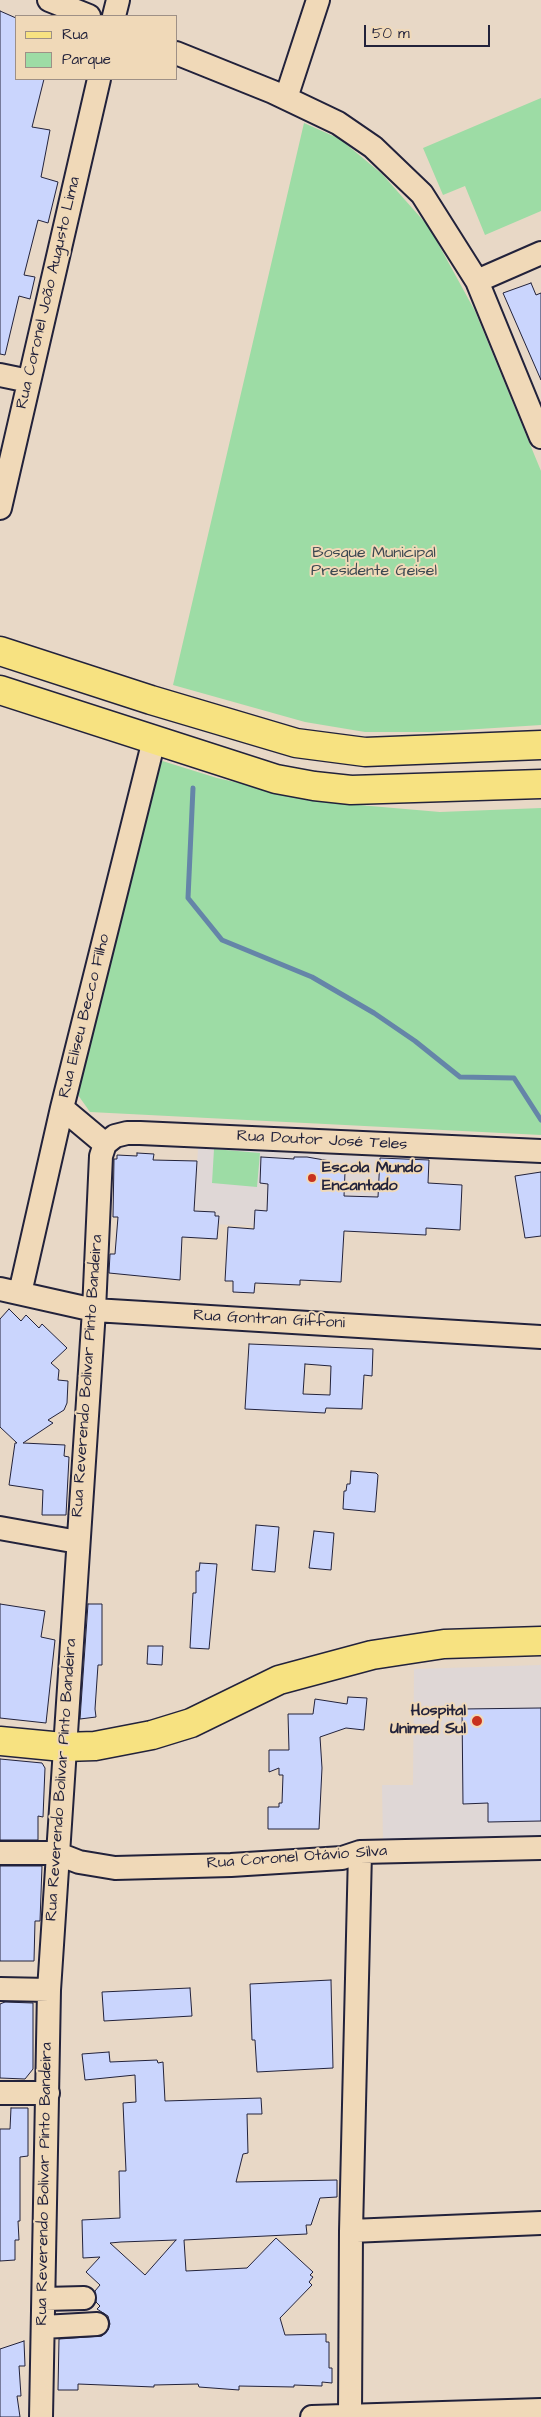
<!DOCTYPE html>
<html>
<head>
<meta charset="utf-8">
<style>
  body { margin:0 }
  #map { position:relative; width:541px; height:2417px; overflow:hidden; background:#e8d8c6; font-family:"Architects Daughter",sans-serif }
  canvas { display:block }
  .legend { position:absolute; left:15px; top:15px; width:162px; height:65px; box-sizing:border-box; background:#f0d9b8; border:1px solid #9e9086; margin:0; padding:6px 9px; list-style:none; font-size:15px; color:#22223b }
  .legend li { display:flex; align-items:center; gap:10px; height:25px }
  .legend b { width:25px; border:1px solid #9e9086 }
  .scale { position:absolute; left:364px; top:25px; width:126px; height:22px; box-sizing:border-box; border:2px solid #22223b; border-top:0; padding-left:6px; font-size:15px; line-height:18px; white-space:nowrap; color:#22223b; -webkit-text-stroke:4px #f0d9b8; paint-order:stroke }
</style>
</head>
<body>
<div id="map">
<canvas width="541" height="2417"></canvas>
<ul class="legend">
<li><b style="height:6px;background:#f7e281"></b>Rua</li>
<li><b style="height:14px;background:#9ddca5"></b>Parque</li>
</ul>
<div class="scale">50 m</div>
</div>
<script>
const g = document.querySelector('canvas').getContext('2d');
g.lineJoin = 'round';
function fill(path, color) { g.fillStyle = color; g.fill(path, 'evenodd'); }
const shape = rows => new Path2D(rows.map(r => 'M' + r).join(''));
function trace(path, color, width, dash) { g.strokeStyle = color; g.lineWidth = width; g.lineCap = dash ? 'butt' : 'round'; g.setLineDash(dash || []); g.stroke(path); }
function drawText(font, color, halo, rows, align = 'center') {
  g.font = font + ' "Architects Daughter",sans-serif'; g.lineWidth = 4; g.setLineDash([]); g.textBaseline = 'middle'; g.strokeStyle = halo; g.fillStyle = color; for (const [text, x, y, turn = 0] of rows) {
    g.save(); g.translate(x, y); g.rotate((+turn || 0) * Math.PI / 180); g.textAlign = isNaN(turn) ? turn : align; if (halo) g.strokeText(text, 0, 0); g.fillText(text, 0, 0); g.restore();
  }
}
fill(shape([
  [198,1148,429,1160,426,1235,194,1223],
  [541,1665,541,1836,383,1842,382,1785,413,1785,414,1669]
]), '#dfd7d6');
fill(shape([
  [541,98,541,211,485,235,465,186,443,195,423,148],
  [304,123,340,139,382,174,429,227,475,311,541,471,541,725,432,732,365,732,305,722,173,685],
  [156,759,217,778,324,802,440,812,541,808,541,1135,90,1112,78,1095],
  [214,1149,260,1153,257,1187,212,1183]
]), '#9ddca5');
trace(shape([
  [193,788,188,898,222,940,312,977,374,1013,415,1041,460,1077,514,1078,541,1120]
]), '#6585a8', 5);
const building = shape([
  [0,11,16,18,16,79,44,79,32,127,50,130,41,177,58,182,48,223,38,220,24,275,35,277,30,299,19,296,5,355,0,354,0,11],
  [531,283,536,295,541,293,541,380,503,293,531,283],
  [137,1153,154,1154,153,1160,197,1161,194,1211,215,1212,215,1216,219,1216,217,1239,182,1237,180,1280,109,1273,110,1254,115,1254,118,1217,113,1217,114,1159,117,1159,117,1155,137,1156,137,1153],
  [261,1157,294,1159,294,1157,307,1157,330,1161,331,1171,345,1172,344,1196,378,1197,380,1158,429,1160,428,1183,462,1185,460,1230,426,1228,426,1235,344,1231,341,1282,300,1280,300,1285,255,1283,254,1293,233,1292,233,1281,225,1281,228,1227,254,1229,255,1210,267,1211,268,1184,260,1183,261,1157],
  [541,1172,541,1236,525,1238,515,1176,541,1172],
  [9,1309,21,1321,26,1315,39,1328,42,1324,67,1348,51,1363,59,1370,58,1380,68,1381,67,1403,64,1410,48,1420,53,1423,23,1443,65,1445,64,1456,69,1457,66,1515,42,1515,43,1490,9,1485,15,1443,17,1443,0,1427,0,1319,9,1309],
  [249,1344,373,1349,372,1376,364,1375,362,1409,326,1408,325,1413,245,1409,249,1344],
  [305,1364,331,1366,330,1395,303,1394,305,1364],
  [351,1471,376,1473,378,1475,375,1512,343,1509,344,1491,346,1491,347,1484,350,1484,351,1471],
  [256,1525,279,1527,275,1572,252,1570,256,1525],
  [314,1531,334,1533,331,1570,309,1568,314,1531],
  [200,1563,217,1564,209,1649,190,1648,193,1593,196,1593,196,1571,199,1571,200,1563],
  [0,1604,45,1611,41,1637,55,1640,46,1723,0,1718,0,1604],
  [88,1604,102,1604,102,1665,98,1665,95,1709,96,1717,80,1719,88,1604],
  [148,1646,163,1646,162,1665,147,1664,148,1646],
  [348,1697,367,1698,364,1730,346,1728,320,1737,322,1768,319,1829,268,1829,268,1807,279,1807,279,1803,282,1803,283,1775,279,1775,279,1768,269,1772,269,1750,289,1750,288,1714,313,1714,315,1699,347,1704,348,1697],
  [541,1708,541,1821,488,1822,488,1803,463,1804,462,1709,541,1708],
  [0,1759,42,1763,45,1768,43,1817,38,1816,38,1840,0,1840,0,1759],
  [0,1866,42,1866,40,1921,35,1921,34,1961,0,1961,0,1866],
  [331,1980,333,2068,257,2072,255,2040,252,2040,250,1984,331,1980],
  [190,1988,192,2016,104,2021,102,1992,190,1988],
  [5,2002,33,2003,33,2069,25,2079,0,2078,0,2004,5,2002],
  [109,2052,110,2062,157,2060,158,2063,163,2062,165,2101,261,2098,262,2114,247,2114,248,2153,243,2154,236,2182,337,2180,337,2197,320,2198,311,2225,306,2225,307,2234,184,2240,186,2271,247,2268,276,2238,313,2272,310,2275,313,2277,309,2282,312,2285,280,2318,285,2335,326,2334,326,2342,329,2342,329,2368,332,2368,332,2383,322,2382,322,2386,294,2385,294,2387,239,2386,239,2390,199,2387,198,2384,154,2385,154,2387,78,2384,78,2390,58,2390,59,2339,102,2336,108,2330,110,2324,108,2316,97,2309,100,2306,96,2302,95,2291,100,2285,86,2272,100,2257,83,2258,82,2220,120,2218,119,2171,126,2171,123,2103,136,2102,135,2075,85,2080,82,2054,109,2052],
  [176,2240,145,2275,110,2243,121,2242,176,2240],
  [11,2108,28,2108,28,2156,20,2157,20,2221,18,2221,19,2240,15,2240,15,2260,0,2261,0,2129,10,2129,11,2108],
  [24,2341,25,2366,19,2366,21,2396,17,2396,20,2417,0,2417,0,2349,24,2341]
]);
fill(building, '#cad5fd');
trace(building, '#22223b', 1);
const minor = shape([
  [49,0,89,16],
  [114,16,118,0],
  [176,53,273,92,338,123,373,147,422,194,477,281,541,437],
  [286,98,318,0],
  [477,281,541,253],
  [0,375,29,381],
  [0,508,99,79],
  [62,1108,105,1144],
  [105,1144,115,1136,127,1133,140,1133,541,1151],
  [0,1289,94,1310,541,1337],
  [20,1293,62,1108,154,740],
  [0,1528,78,1542],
  [0,1853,56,1853,79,1862,115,1868,231,1865,342,1858,360,1852,541,1848],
  [0,1989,49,1990],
  [0,2093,48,2093],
  [351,2231,541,2223],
  [44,2299,84,2298],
  [43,2327,97,2324],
  [350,2416,351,2231,360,1852],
  [41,2417,49,1990,94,1310,101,1156,105,1144],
  [312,2417,541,2410]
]);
const major = shape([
  [0,651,151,700,296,743,365,752,541,745],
  [0,690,276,779,314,786,351,790,541,784],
  [0,1741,63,1747,95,1746,152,1735,191,1723,279,1680,372,1655,444,1644,541,1641]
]);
trace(minor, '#22223b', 26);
trace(major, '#22223b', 31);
trace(minor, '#f0d9b8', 22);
trace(major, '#f7e281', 28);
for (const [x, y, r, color] of [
  [312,1178,5,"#c8321e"],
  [477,1721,6,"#c8321e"]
]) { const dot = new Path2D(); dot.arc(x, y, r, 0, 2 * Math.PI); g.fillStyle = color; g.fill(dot); trace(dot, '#f0d9b8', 2); }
drawText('16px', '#22223b', '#f0d9b8', [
  ["Rua Coronel João Augusto Lima",49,293,-77],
  ["Rua Eliseu Becco Filho",85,1016,-76],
  ["Rua Doutor José Teles",322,1141,3],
  ["Rua Gontran Giffoni",269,1320,3],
  ["Rua Reverendo Bolivar Pinto Bandeira",88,1376,-86],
  ["Rua Reverendo Bolivar Pinto Bandeira",62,1780,-86],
  ["Rua Coronel Otávio Silva",297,1858,-4],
  ["Rua Reverendo Bolivar Pinto Bandeira",45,2184,-89]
]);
drawText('16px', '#3b4750', '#f0d9b8', [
  ["Bosque Municipal",374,554],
  ["Presidente Geisel",374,572]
]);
drawText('bold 16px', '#22223b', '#f0d9b8', [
  ["Escola Mundo",322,1169],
  ["Encantado",322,1187],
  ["Hospital",466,1712,"right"],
  ["Unimed Sul",466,1730,"right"]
], 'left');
</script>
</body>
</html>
